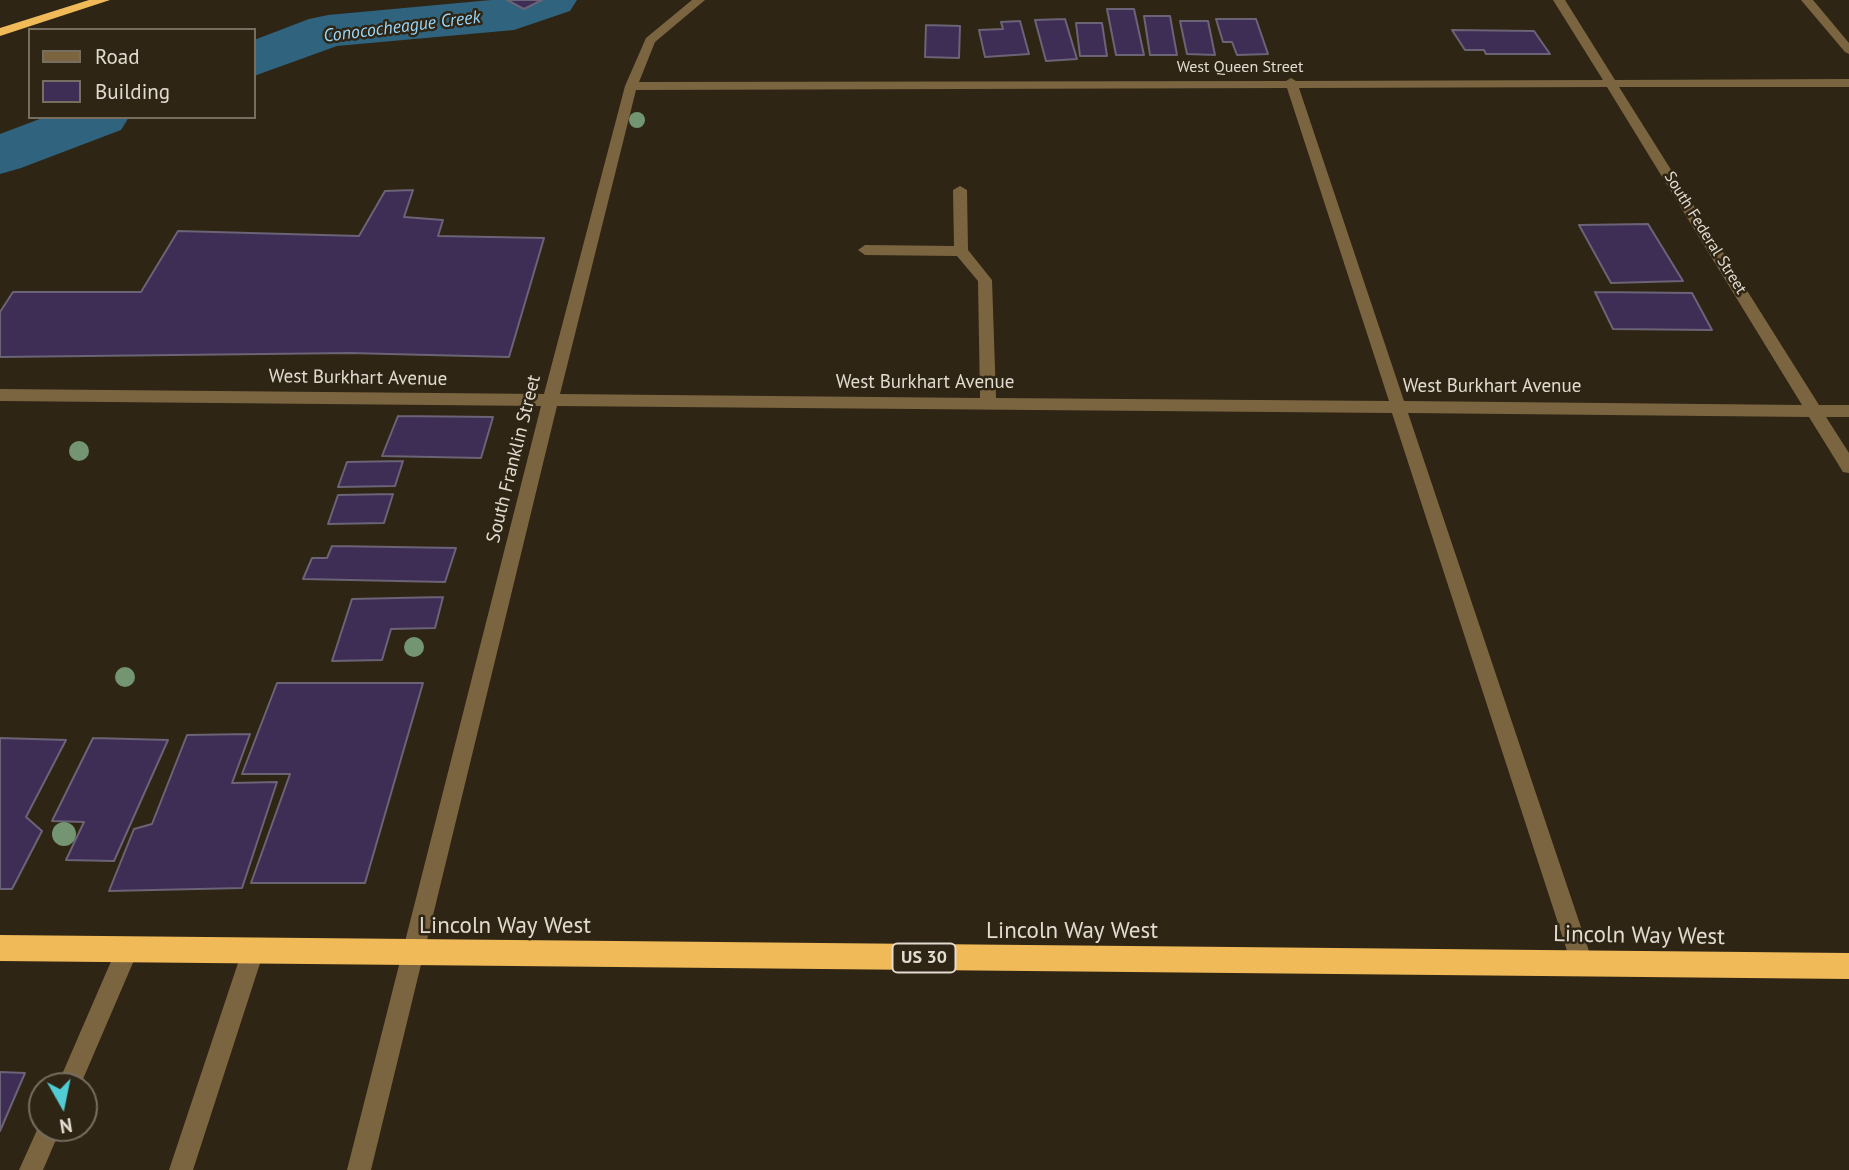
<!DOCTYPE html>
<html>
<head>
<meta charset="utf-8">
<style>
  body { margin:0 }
  #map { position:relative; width:1849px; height:1170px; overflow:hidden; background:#2f2515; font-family:"PT Sans",sans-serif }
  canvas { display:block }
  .legend { position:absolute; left:28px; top:28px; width:228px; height:91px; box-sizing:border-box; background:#2f2515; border:2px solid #766e60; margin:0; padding:9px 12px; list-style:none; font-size:21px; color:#e1dbd0 }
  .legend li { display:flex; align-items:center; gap:14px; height:35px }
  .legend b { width:35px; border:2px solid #766e60 }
  .north { position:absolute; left:28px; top:1072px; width:70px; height:70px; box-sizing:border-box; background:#2f2515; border:2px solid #766e60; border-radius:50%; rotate:171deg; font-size:19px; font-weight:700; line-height:28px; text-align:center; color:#e1dbd0 }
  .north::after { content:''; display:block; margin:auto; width:24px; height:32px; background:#51ccd4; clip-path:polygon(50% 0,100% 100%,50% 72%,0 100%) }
</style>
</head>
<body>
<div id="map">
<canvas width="1849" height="1170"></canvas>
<ul class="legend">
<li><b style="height:9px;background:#7b6541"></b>Road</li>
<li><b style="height:19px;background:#3e2d55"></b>Building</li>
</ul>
<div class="north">N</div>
</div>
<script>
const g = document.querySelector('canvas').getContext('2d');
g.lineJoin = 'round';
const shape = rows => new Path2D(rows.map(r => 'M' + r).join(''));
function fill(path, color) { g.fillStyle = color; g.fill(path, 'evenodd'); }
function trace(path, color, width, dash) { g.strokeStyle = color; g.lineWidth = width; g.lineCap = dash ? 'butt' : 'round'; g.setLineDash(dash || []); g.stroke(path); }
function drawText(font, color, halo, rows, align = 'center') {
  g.font = font + ' "PT Sans",sans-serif'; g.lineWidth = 5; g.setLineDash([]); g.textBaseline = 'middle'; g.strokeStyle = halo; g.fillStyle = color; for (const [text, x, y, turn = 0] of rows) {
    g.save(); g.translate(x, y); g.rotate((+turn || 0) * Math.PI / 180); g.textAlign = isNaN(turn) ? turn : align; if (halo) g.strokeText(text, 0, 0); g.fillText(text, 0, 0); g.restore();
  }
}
fill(shape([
  [491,0,577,0,570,11,514,30,337,46,254,76,254,40,309,19,328,15,491,0],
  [45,117,129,117,121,130,21,168,0,174,0,134,45,117]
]), '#2f637e');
const building = shape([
  [507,0,542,0,524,9,507,0],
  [1107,9,1134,9,1144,55,1116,55,1107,9],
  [1144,16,1170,16,1177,55,1150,55,1144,16],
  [1065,19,1077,59,1046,61,1035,20,1065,19],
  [1216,19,1256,19,1268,54,1237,55,1232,42,1223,42,1216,19],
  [1020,21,1029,54,985,57,979,30,1003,29,1001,22,1020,21],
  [1180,21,1208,21,1215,55,1187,54,1180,21],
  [1076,23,1102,23,1107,56,1080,56,1076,23],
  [926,25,960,26,959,58,925,57,926,25],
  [1452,30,1534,31,1550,54,1486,54,1484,50,1465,50,1452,30],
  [413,190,404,217,443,220,438,236,544,238,509,357,350,353,0,357,0,312,13,292,141,292,178,231,359,236,385,191,413,190],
  [1648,224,1683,281,1611,283,1579,225,1648,224],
  [1595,292,1692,293,1712,330,1613,329,1595,292],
  [398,416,493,417,481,458,382,456,398,416],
  [403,461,395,486,338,487,347,462,403,461],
  [393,494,384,523,328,524,338,495,393,494],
  [332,546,456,548,445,582,303,579,312,558,327,558,332,546],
  [443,597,435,628,391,629,382,660,332,661,352,599,443,597],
  [277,683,423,683,365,883,251,883,290,774,242,774,277,683],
  [250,734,232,783,277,782,242,888,109,891,134,829,152,824,187,735,250,734],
  [0,738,66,740,26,817,42,831,12,889,0,889,0,738],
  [93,738,168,740,114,861,66,860,84,822,52,821,93,738],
  [0,1072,25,1073,0,1131,0,1072]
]);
fill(building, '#3e2d55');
trace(building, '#6b6376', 2);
fill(shape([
  [692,0,705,0,655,42,639,82,1286,81,1291,78,1296,81,1603,80,1553,0,1565,0,1615,80,1849,79,1849,87,1619,87,1819,405,1849,405,1849,417,1826,417,1849,453,1849,473,1843,472,1809,417,1408,413,1593,963,1590,971,1582,974,1574,971,1571,963,1392,413,557,406,371,1170,347,1170,541,406,0,401,0,389,544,394,625,86,646,38,692,0],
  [1607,87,1802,405,1404,401,1299,88,1607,87],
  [1287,88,1389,401,996,398,992,280,968,250,967,190,960,186,953,190,954,246,865,245,858,250,865,255,957,256,978,281,980,398,560,394,636,90,1287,88],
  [1801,0,1813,0,1849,43,1849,54,1845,52,1801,0],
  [127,940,135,943,138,951,80,1086,57,1086,119,943,127,940],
  [253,940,261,943,264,951,193,1170,169,1170,242,951,245,943,253,940],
  [42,1119,42,1128,61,1128,43,1170,19,1170,42,1119]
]), '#7b6541');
fill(shape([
  [89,0,110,0,0,36,0,28,89,0],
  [0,935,1849,953,1849,979,0,961,0,935]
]), '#f1ba58');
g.fillStyle = '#739571';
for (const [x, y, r] of [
  [637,120,8],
  [79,451,10],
  [414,647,10],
  [125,677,10],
  [64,834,12]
]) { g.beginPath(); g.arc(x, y, r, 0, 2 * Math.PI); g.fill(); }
drawText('16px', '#e1dbd0', '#2f2515', [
  ["West Queen Street",1240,67],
  ["South Federal Street",1705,233,58]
]);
drawText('italic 18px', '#99d8fb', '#2f2515', [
  ["Conococheague Creek",402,27,-7]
]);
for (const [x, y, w] of [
  [924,958,63]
]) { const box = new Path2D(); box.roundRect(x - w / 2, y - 14.5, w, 29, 5); g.fillStyle = '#2f2515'; g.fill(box); trace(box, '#e1dbd0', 2); }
drawText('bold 18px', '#e1dbd0', null, [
  ["US 30",924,958]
]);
drawText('19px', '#e1dbd0', '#2f2515', [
  ["West Burkhart Avenue",358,378,1],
  ["West Burkhart Avenue",925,383],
  ["West Burkhart Avenue",1492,387],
  ["South Franklin Street",514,459,-76]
]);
drawText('23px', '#e1dbd0', '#2f2515', [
  ["Lincoln Way West",505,926],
  ["Lincoln Way West",1072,931],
  ["Lincoln Way West",1639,936,1]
]);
</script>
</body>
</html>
